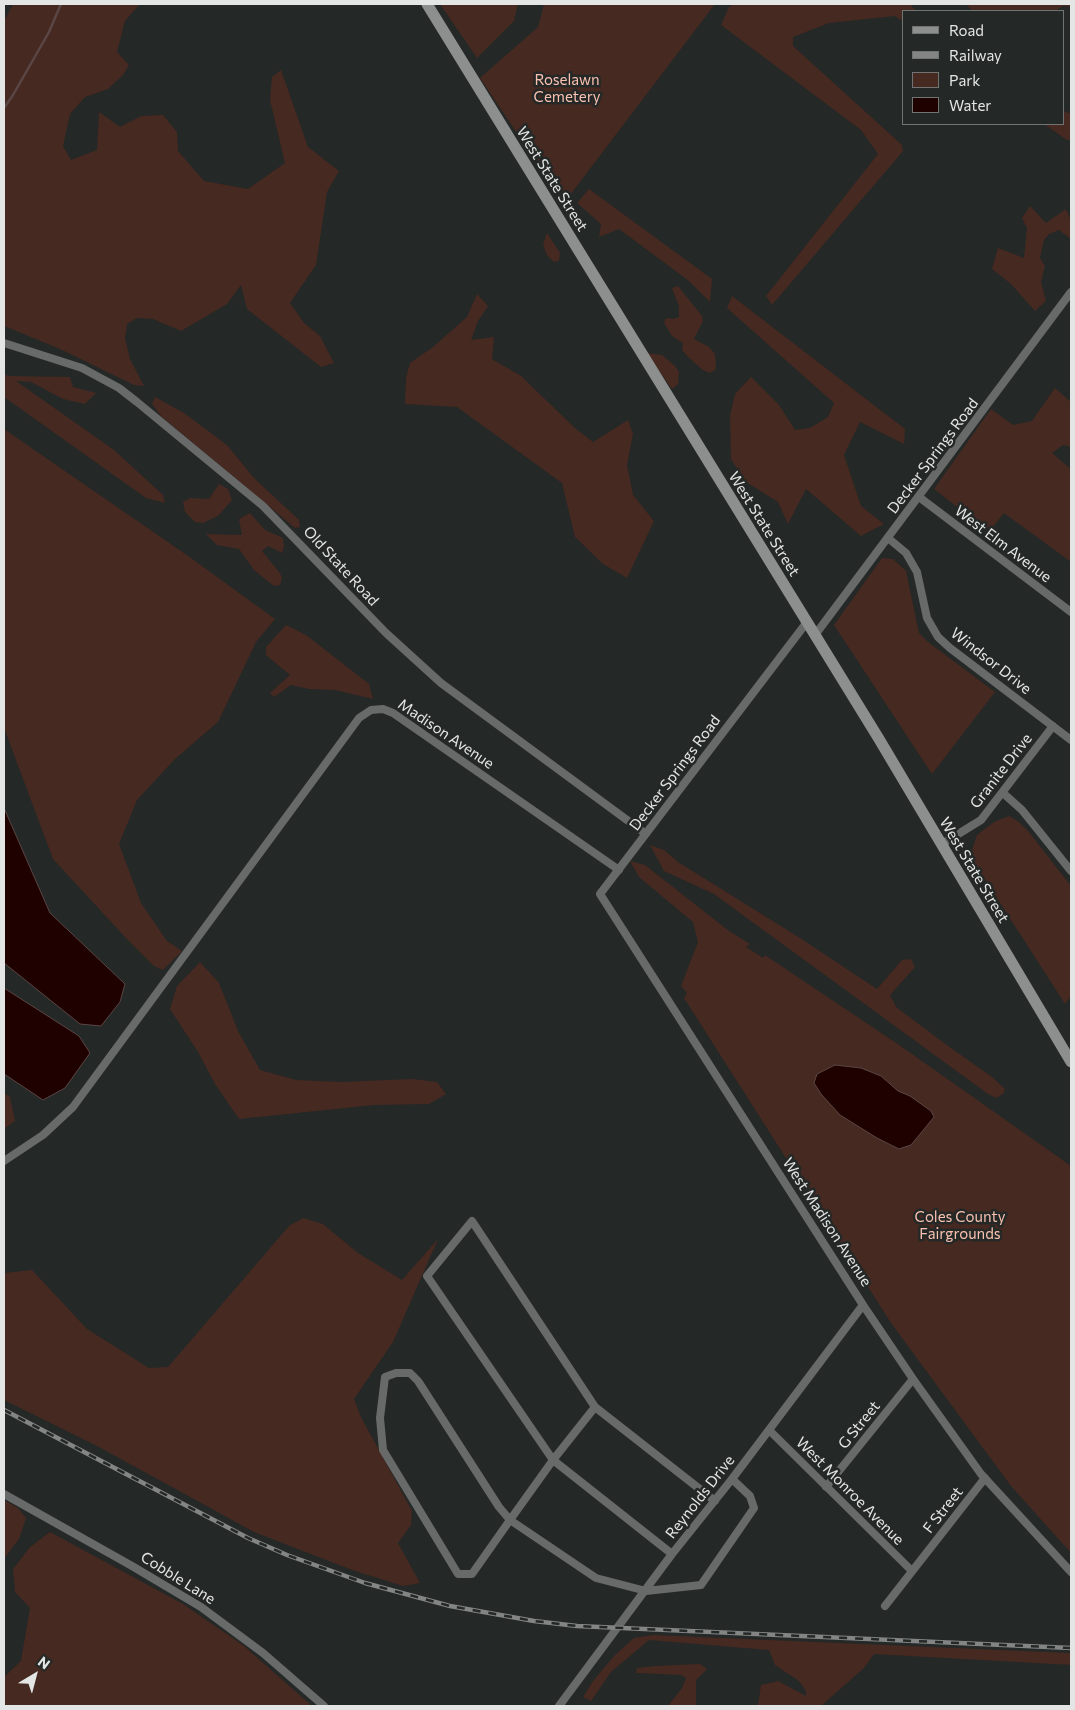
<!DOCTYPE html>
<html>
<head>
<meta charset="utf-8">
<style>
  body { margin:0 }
  #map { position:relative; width:1075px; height:1710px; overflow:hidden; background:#242827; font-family:Commissioner,sans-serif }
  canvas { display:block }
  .frame { position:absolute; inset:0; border:5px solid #e3e6e5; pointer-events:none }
  .legend { position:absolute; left:902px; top:10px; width:162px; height:115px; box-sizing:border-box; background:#242827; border:1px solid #707473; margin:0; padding:6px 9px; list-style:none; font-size:15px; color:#e3e6e5 }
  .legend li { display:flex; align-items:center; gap:10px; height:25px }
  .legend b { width:25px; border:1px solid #707473 }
  .north { position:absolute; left:10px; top:1650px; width:50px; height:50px; -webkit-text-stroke:4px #242827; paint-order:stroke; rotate:37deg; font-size:14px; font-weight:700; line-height:20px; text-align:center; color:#e3e6e5 }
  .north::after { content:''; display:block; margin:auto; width:18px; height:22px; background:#e3e6e5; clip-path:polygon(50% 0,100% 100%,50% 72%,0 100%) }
</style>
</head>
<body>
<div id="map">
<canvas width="1075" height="1710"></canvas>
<div class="frame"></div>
<ul class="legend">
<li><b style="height:6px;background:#8c8f8e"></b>Road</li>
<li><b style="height:6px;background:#828584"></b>Railway</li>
<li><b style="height:14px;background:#462921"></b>Park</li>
<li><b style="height:14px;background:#1f0200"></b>Water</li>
</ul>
<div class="north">N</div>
</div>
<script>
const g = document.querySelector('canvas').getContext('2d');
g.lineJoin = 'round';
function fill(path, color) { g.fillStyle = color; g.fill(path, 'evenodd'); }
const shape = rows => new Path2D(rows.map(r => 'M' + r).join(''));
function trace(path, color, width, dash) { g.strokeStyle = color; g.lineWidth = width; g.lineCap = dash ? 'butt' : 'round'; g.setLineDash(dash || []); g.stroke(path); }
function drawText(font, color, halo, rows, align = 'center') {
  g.font = font + ' Commissioner,sans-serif'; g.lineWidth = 5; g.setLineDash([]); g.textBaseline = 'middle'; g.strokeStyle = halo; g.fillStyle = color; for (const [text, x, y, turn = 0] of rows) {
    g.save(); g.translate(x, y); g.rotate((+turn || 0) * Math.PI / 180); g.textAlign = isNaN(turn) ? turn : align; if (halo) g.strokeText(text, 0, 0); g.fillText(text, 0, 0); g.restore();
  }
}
fill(shape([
  [13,4,140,4,125,21,117,52,129,65,123,75,108,89,85,97,70,114,63,146,71,160,97,150,99,112,120,127,141,116,163,115,177,132,178,151,204,181,248,189,285,163,270,100,272,77,281,70,308,147,339,171,327,192,316,265,290,303,304,323,320,336,334,363,321,367,247,309,241,285,227,304,181,331,153,319,137,318,127,324,125,338,130,359,144,386,134,385,60,349,4,326,4,21],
  [440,4,518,4,514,21,477,58],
  [544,4,715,4,564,203,480,78,538,27],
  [734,4,912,4,912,7,917,11,904,11,904,22,895,16,829,23,793,37,793,46,902,145,903,151,772,305,766,296,878,154,861,130,721,25,729,7],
  [966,4,1071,4,1071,7,1063,6,1055,11,972,11],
  [1064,111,1071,114,1071,140,1067,140,1044,124,1064,124],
  [589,189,712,279,710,302,689,281,619,229,599,237,601,224,577,203],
  [1030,206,1046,223,1066,209,1071,221,1071,239,1059,230,1049,234,1044,240,1040,258,1045,266,1041,282,1046,301,1035,311,1011,284,992,269,998,248,1024,258,1027,228,1022,218],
  [547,233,560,253,559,261,554,262,547,255,543,245],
  [678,286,702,316,703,321,694,339,709,347,715,354,716,369,710,373,703,370,689,358,682,350,683,343,672,336,664,323,666,318,674,319,679,317,679,306,672,288],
  [477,294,488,306,478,321,471,340,494,337,492,359,521,376,576,429,593,442,628,420,633,434,627,465,633,495,654,521,627,578,603,564,575,537,562,483,457,407,405,404,406,378,410,363,433,347,467,317],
  [732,296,905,429,904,444,860,422,844,455,861,506,884,524,861,536,806,489,788,524,778,502,746,482,731,459,730,416,735,394,751,377,779,405,795,430,810,428,828,417,834,403,727,308],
  [646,353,662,355,675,366,679,372,678,384,672,389],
  [4,374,8,376,70,377,73,387,96,393,85,404,63,399,31,382,16,381,114,450,163,495,165,503,146,498,4,397],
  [1055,388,1071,402,1071,447,1063,445,1052,453,1071,469,1071,562,1004,513,989,532,934,489,991,409,1013,425,1032,421],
  [155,397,184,413,227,445,254,478,299,520,300,527,295,528,162,417,152,404],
  [4,429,191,558,275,619,256,642,218,722,175,759,137,800,119,844,141,903,167,941,182,951,163,970,154,966,125,937,53,859,4,728],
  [219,484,228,489,232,500,218,516,203,523,195,522,185,512,183,502,190,498,209,499],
  [250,513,265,530,283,538,284,546,282,553,268,546,262,551,280,573,282,578,280,585,274,586,254,570,239,549,217,545,206,534,242,535,239,519],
  [882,558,893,559,906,571,919,633,928,642,995,692,932,774,834,625],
  [286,625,306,635,369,684,373,699,335,690,309,689,291,685,274,697,270,693,290,675,266,655,266,647],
  [1009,816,1019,822,1028,831,1071,886,1071,996,1065,1004,970,856,977,835,994,822],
  [650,845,664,850,678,862,800,938,877,989,902,960,911,959,915,967,890,995,896,1007,944,1043,992,1077,1005,1089,1003,1094,996,1098,988,1094,714,894,664,871],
  [630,861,645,865,729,931,750,944,746,947,763,958,765,955,902,1047,1071,1166,1071,1553,1011,1486,891,1323,684,998,687,993,681,986,698,942,693,922,639,877],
  [200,962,219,983,238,1031,260,1070,296,1080,342,1082,412,1079,437,1082,446,1094,429,1104,374,1105,239,1119,215,1084,198,1052,170,1009,177,986],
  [4,1093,10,1097,15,1121,4,1129],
  [303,1218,323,1224,358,1253,402,1280,438,1239,393,1342,354,1399,361,1417,412,1511,411,1525,398,1543,420,1583,403,1586,352,1570,254,1532,99,1447,4,1400,4,1273,32,1270,87,1329,149,1368,168,1367,289,1226],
  [4,1500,18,1508,26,1518,19,1539,4,1559],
  [50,1532,183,1604,244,1646,312,1706,4,1706,4,1677,21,1661,30,1608,15,1592,13,1569,30,1547],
  [653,1635,1071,1653,1071,1665,874,1654,864,1668,821,1706,758,1706,761,1685,778,1681,806,1696,806,1691,799,1681,775,1665,769,1650,649,1640,611,1672,591,1701,583,1697,593,1681,615,1655,634,1638],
  [700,1664,707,1669,696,1680,696,1706,668,1706,682,1688,686,1678,681,1675,636,1673,637,1668,655,1666]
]), '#462921');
const water = shape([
  [4,808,50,913,125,984,120,1002,101,1026,80,1024,4,963,4,808],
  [4,988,79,1036,90,1053,65,1088,43,1100,4,1074,4,988],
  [835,1065,861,1068,881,1076,898,1091,910,1096,931,1111,934,1117,911,1145,899,1149,877,1138,840,1115,821,1094,814,1083,817,1074,835,1065]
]);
fill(water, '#1f0200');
trace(water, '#5a4645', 1);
trace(shape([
  [4,108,13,95,49,32,61,4]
]), '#5a4645', 2.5);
trace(shape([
  [4,343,82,368,119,388,137,402,263,506,386,633,441,683,646,834],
  [919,497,1071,612],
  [888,538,906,553,917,572,927,618,938,637,950,648,1071,740],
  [807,622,600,894,863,1305,913,1379,981,1474,1071,1572],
  [815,635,1071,292],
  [1003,793,1022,810,1071,871],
  [942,844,981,820,1053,726],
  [4,1161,43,1135,73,1107,359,718,371,710,383,709,393,713,619,870],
  [595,1407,553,1460,510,1520,472,1574,458,1574,383,1450,380,1418,385,1377,396,1373,410,1373,418,1381,499,1507,510,1520,596,1578,646,1591,701,1585,754,1508,750,1496,732,1479],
  [769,1430,912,1571],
  [826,1487,913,1379],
  [4,1494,132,1566,201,1607,263,1653,324,1706],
  [672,1554,553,1460,427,1276,472,1221,595,1407,715,1501],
  [885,1606,985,1478],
  [559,1706,672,1554,732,1479,863,1305]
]), '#676a69', 8);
trace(shape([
  [427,4,879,739,1071,1062]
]), '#8c8f8e', 11);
const rail = shape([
  [4,1410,248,1538,287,1555,365,1583,450,1606,534,1621,577,1626,1071,1648]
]);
trace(rail, '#828584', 4.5);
trace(rail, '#242827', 2.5, [8]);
drawText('15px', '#fac1b0', '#242827', [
  ["Roselawn",567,80],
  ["Cemetery",567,97],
  ["Coles County",960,1217],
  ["Fairgrounds",960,1234]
]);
drawText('15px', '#e3e6e5', '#242827', [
  ["West State Street",552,179,58],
  ["Decker Springs Road",933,456,-53],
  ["West State Street",764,524,58],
  ["West Elm Avenue",1003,544,37],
  ["Old State Road",341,566,47],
  ["Windsor Drive",991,661,38],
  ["Madison Avenue",446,734,34],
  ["Granite Drive",1001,771,-52],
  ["Decker Springs Road",675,773,-53],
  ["West State Street",974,870,59],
  ["West Madison Avenue",827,1222,57],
  ["G Street",859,1425,-51],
  ["West Monroe Avenue",850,1491,45],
  ["Reynolds Drive",700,1497,-52],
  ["F Street",943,1510,-52],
  ["Cobble Lane",178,1578,32]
]);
</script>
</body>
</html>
